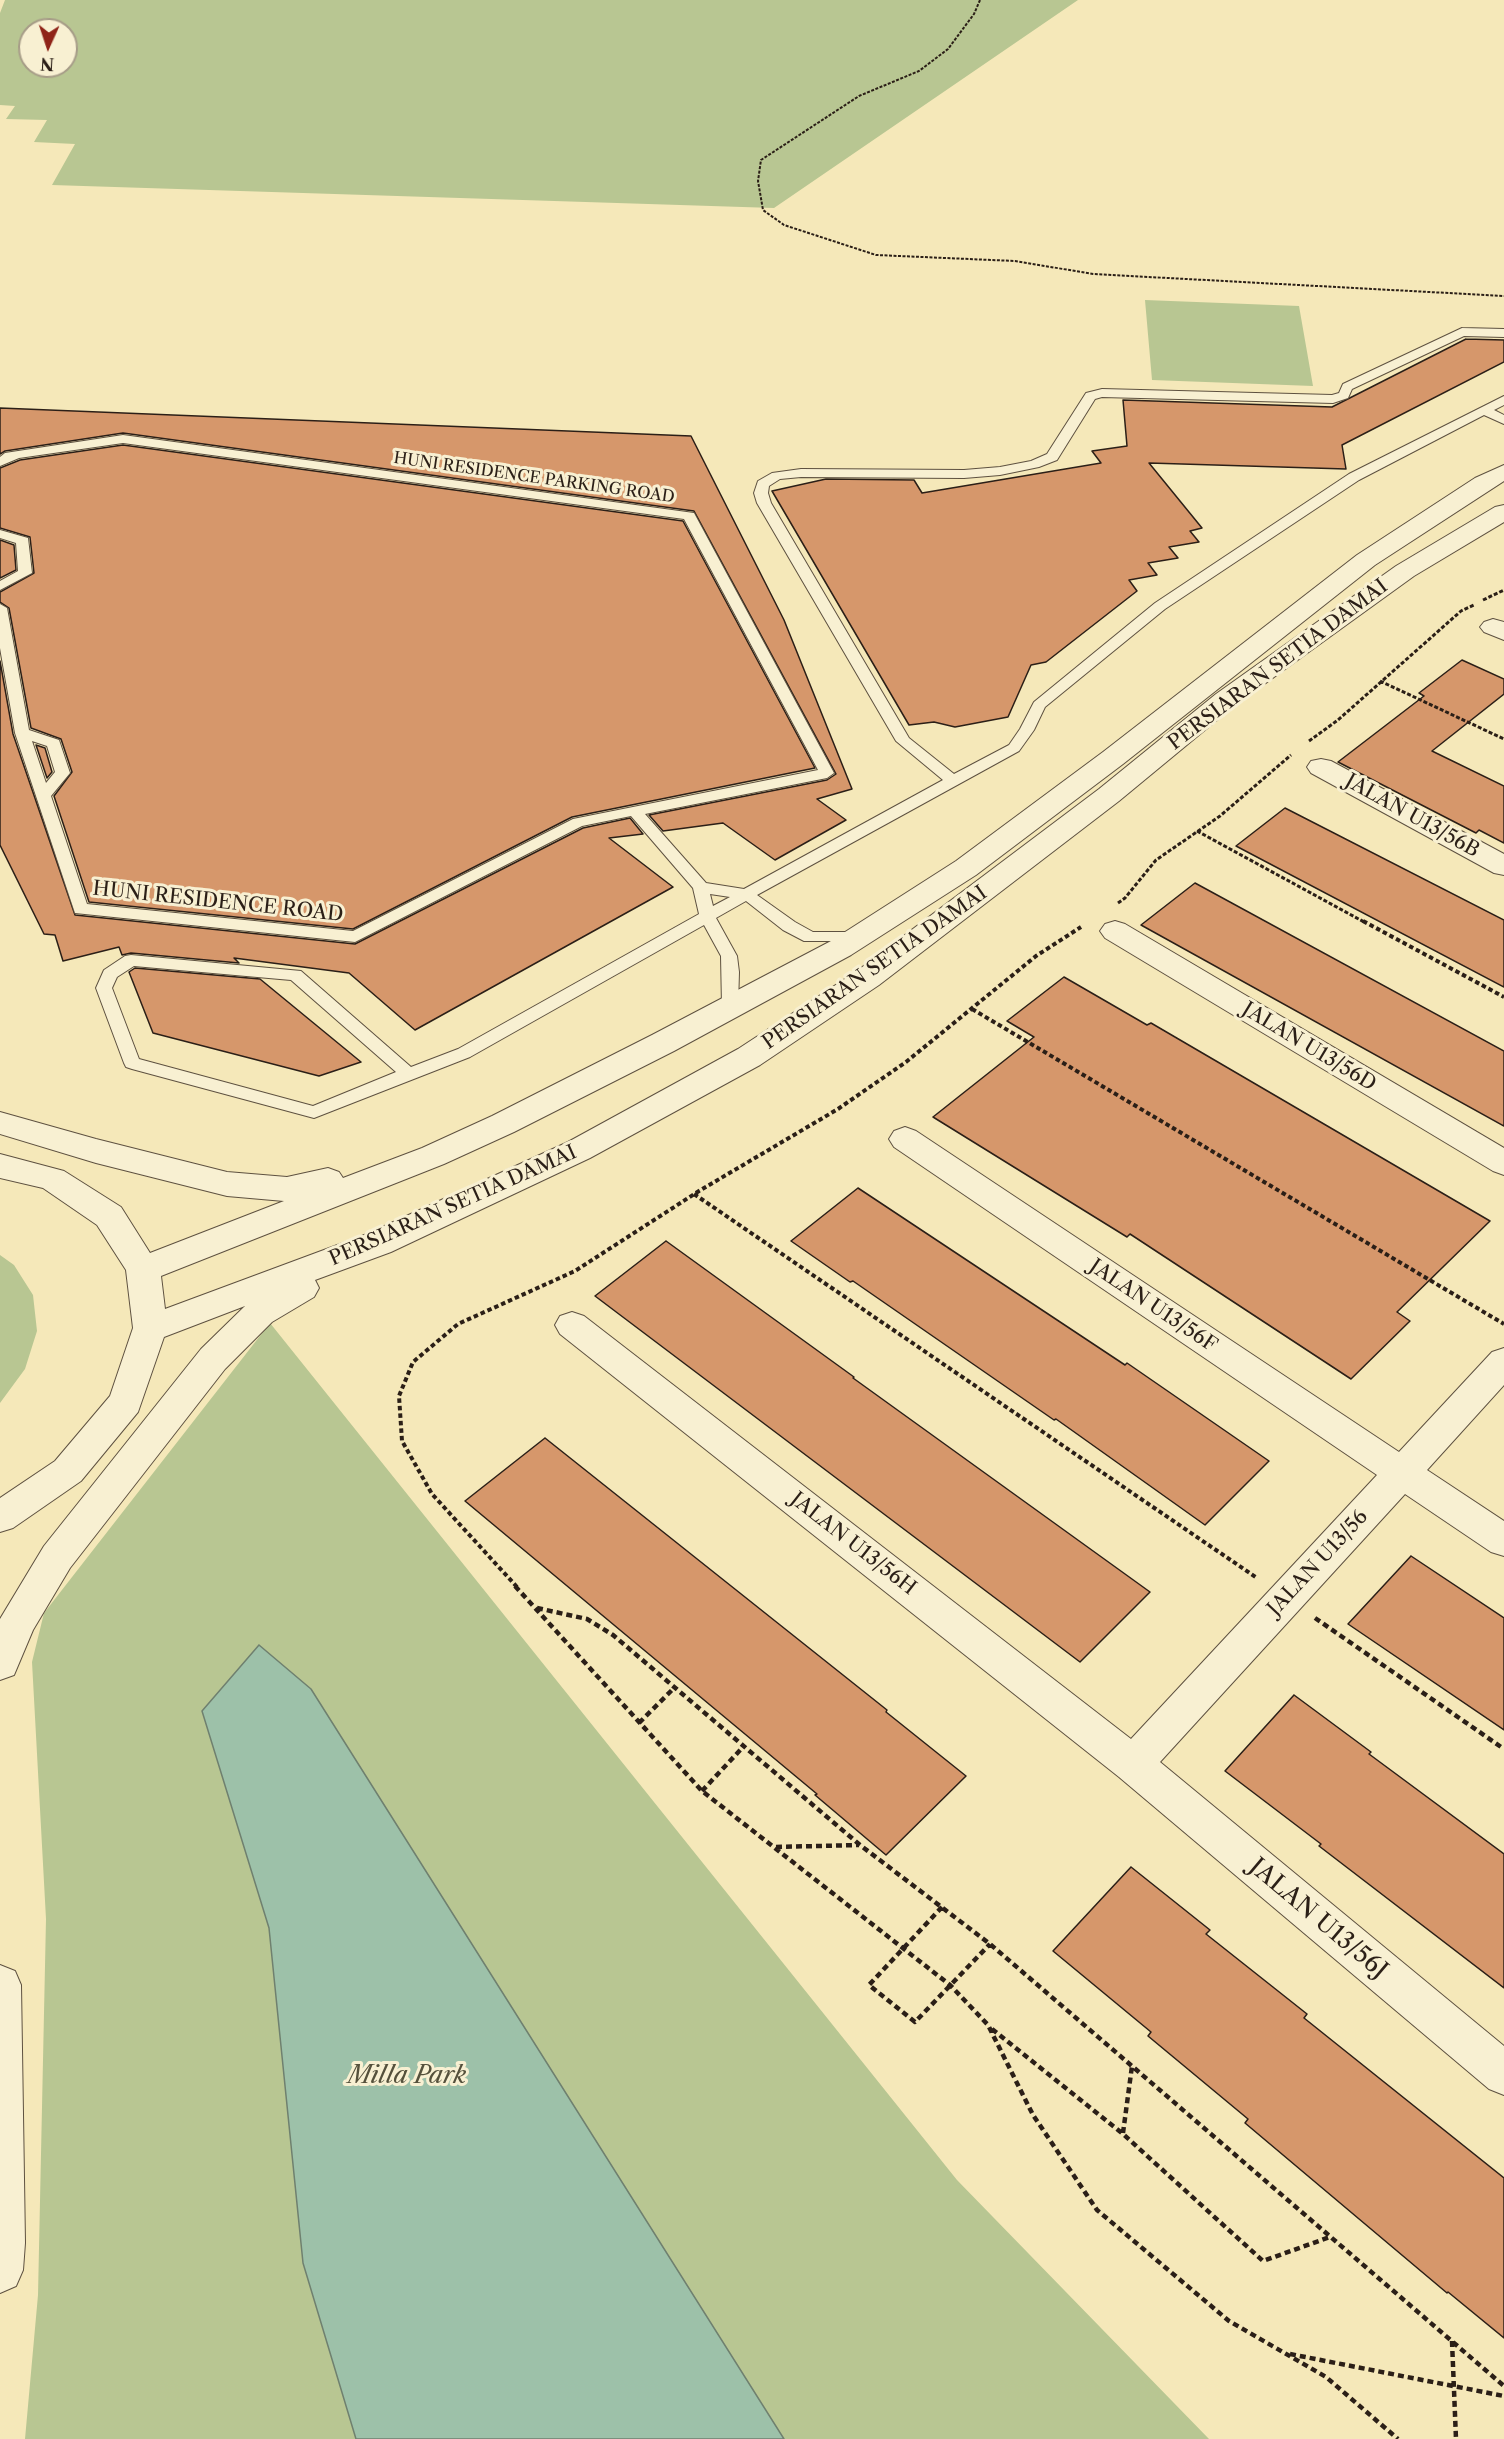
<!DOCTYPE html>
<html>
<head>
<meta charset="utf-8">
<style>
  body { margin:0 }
  #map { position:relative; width:1504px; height:2439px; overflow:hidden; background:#f5e8b9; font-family:"Libre Caslon Text",serif }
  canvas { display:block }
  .north { position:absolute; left:18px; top:18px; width:60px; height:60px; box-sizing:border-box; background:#f8f0d2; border:2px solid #a69c87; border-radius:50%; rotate:183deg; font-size:16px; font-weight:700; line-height:24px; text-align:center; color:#2b1f17 }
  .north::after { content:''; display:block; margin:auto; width:21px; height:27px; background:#8f2418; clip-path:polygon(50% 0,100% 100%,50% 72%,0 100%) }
</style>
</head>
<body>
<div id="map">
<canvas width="1504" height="2439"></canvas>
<div class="north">N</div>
</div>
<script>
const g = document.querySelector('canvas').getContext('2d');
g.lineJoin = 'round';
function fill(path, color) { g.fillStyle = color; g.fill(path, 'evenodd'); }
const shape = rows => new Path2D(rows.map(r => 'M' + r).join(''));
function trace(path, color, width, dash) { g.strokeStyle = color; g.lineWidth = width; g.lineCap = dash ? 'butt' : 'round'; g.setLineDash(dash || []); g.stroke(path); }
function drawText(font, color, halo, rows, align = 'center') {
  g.font = font + ' "Libre Caslon Text",serif'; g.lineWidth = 6; g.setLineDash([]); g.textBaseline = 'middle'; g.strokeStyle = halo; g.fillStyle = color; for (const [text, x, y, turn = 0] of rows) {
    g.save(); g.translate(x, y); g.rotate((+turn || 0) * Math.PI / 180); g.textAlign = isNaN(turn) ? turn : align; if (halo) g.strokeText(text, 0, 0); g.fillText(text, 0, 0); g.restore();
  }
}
fill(shape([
  [5,0,1078,0,774,208,52,185,75,144,34,142,47,120,6,119,15,106,0,105,0,13],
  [30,30,66,30,66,66,30,66],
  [1145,300,1299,306,1313,386,1152,380],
  [0,1255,14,1265,33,1295,37,1331,25,1369,0,1403],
  [270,1323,957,2180,1209,2439,25,2439,38,2295,46,1919,32,1662,44,1613]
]), '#b8c692');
const water = shape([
  [259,1645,311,1689,784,2439,356,2439,303,2263,269,1928,202,1711,259,1645]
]);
fill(water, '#9dc1a9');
trace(water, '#6f806f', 1.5);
const building = shape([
  [1466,339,1504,340,1504,362,1342,445,1346,469,1149,463,1202,528,1190,531,1199,542,1169,547,1178,558,1148,563,1157,575,1129,580,1137,591,1046,662,1031,665,1008,717,955,727,934,722,909,725,772,491,826,479,914,480,922,493,1101,463,1092,451,1127,446,1123,400,1332,407,1466,339],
  [0,408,691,436,784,620,852,789,817,799,846,820,775,860,723,823,663,831,649,815,827,780,836,774,694,511,123,433,5,451,0,454,0,408],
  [123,445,683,521,815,768,572,817,353,929,89,902,54,796,72,772,61,739,31,728,9,608,0,602,0,592,34,573,30,537,0,528,0,468,20,460,123,445],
  [0,540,14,545,16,570,0,578,0,540],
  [1462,660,1504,679,1504,694,1432,751,1504,786,1504,843,1479,830,1476,833,1338,762,1424,696,1419,693,1462,660],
  [0,661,13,734,75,915,355,944,583,828,630,818,643,834,609,838,673,887,415,1030,349,973,234,958,239,963,131,953,122,955,119,947,63,961,55,935,44,934,0,845,0,661],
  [36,745,45,748,52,772,47,778,36,745],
  [1285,808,1504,920,1504,987,1236,846,1285,808],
  [1195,883,1504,1051,1504,1126,1141,925,1195,883],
  [135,968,260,979,361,1062,319,1076,153,1033,129,972,135,968],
  [1064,977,1147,1025,1151,1023,1490,1221,1397,1312,1410,1321,1351,1379,1130,1234,1127,1237,933,1117,1034,1037,1007,1021,1064,977],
  [858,1188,1125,1365,1127,1363,1269,1461,1205,1525,1056,1419,1054,1420,853,1281,850,1282,791,1241,858,1188],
  [666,1241,854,1377,853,1378,1150,1592,1080,1662,595,1296,666,1241],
  [545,1438,887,1710,886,1712,966,1776,886,1855,815,1795,817,1794,465,1501,545,1438],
  [1411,1556,1504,1618,1504,1730,1348,1624,1411,1556],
  [1294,1695,1371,1752,1369,1754,1504,1854,1504,1988,1319,1846,1321,1844,1225,1771,1294,1695],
  [1131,1867,1210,1930,1206,1934,1307,2014,1304,2018,1504,2178,1504,2338,1448,2292,1447,2293,1245,2123,1248,2119,1148,2036,1151,2032,1053,1951,1131,1867]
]);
fill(building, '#d6976b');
trace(building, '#2b1f17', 1.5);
const service = shape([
  [1462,328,1504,329,1504,337,1464,336,1352,389,1348,398,1333,403,1102,397,1095,399,1057,460,1039,467,1000,475,964,478,801,477,780,479,769,486,768,493,771,503,909,738,954,774,1009,745,1020,729,1034,702,1155,603,1349,474,1504,396,1504,405,1494,410,1504,415,1504,424,1484,415,1359,480,1165,609,1045,707,1034,730,1019,751,757,895,795,922,813,932,858,932,864,933,866,937,864,941,804,941,783,930,746,901,716,918,737,956,739,972,738,1006,736,1010,730,1012,724,1010,722,1006,721,956,704,925,470,1057,314,1118,132,1069,126,1067,124,1063,96,988,104,970,125,956,131,955,301,971,411,1067,458,1049,699,914,693,888,631,816,582,826,355,942,75,913,15,733,0,648,0,604,7,608,29,730,59,740,70,773,51,796,87,904,353,931,573,819,818,770,684,519,123,443,19,458,0,466,0,457,5,453,123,435,694,513,834,773,827,778,645,814,706,883,744,889,943,780,896,741,757,503,754,493,758,481,772,473,801,469,964,470,1000,467,1031,461,1047,454,1086,393,1102,389,1332,395,1339,393,1343,384,1462,328],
  [32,741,47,746,55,772,46,783,32,741],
  [710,894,730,897,713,906,710,894],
  [134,966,291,980,396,1072,313,1106,139,1059,112,988,117,977,134,966],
  [0,530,28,538,32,573,0,590,0,581,18,571,16,543,0,538,0,530]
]);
const minor = shape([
  [1493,619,1504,622,1504,640,1484,632,1480,627,1484,622,1493,619],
  [1321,759,1331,761,1504,854,1504,875,1494,873,1311,773,1307,767,1311,761,1321,759],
  [1115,921,1125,924,1504,1148,1504,1175,1493,1171,1105,938,1100,931,1105,924,1115,921],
  [905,1127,916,1131,1399,1452,1492,1352,1504,1348,1504,1385,1427,1470,1504,1521,1504,1556,1491,1552,1405,1494,1160,1762,1504,2046,1504,2095,1489,2089,1119,1777,560,1334,555,1325,560,1316,572,1312,584,1316,1131,1739,1377,1475,894,1147,889,1139,894,1131,905,1127]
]);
const tertiary = shape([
  [1504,465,1504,481,1375,565,1123,764,976,875,851,955,674,1051,514,1132,444,1164,161,1276,165,1309,367,1234,568,1142,738,1049,857,971,1099,789,1216,694,1396,566,1495,507,1504,505,1504,522,1414,576,1234,706,1119,801,879,985,760,1065,590,1158,391,1252,315,1280,319,1288,314,1297,272,1322,225,1369,70,1568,33,1630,14,1675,0,1680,0,1619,44,1546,201,1349,245,1306,164,1337,138,1412,81,1481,13,1528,0,1532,0,1498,55,1461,110,1396,133,1328,126,1270,97,1225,43,1188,0,1178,0,1154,64,1171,121,1207,150,1253,284,1201,227,1196,96,1163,0,1134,0,1112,96,1139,227,1172,287,1177,328,1168,339,1172,343,1178,422,1148,492,1116,652,1035,831,941,956,861,1103,752,1357,555,1475,478,1504,465],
  [0,1965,15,1971,21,1985,25,2243,23,2270,16,2286,0,2293,0,1965]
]);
trace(service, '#5e5140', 2);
trace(minor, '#5e5140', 2);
trace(tertiary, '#5e5140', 2);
trace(shape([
  [980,0,974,14,948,49,919,71,859,96,761,160,758,181,763,210,784,225,876,255,1015,261,1093,274,1504,296]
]), '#2b1f17', 2, [3, 1.5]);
trace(shape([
  [1483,600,1504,590],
  [1380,681,1504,739],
  [1309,741,1338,720,1461,611,1474,605],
  [1197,831,1366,923],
  [1118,903,1125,898,1156,860,1220,816,1291,755]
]), '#2b1f17', 3, [4, 2]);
trace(shape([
  [1363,921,1504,997],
  [972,1009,1504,1324],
  [694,1194,1257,1578],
  [517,1587,432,1494,402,1441,399,1396,413,1362,458,1324,575,1271,699,1191,838,1109,906,1062,1036,956,1081,927]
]), '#2b1f17', 4, [4.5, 3]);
trace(shape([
  [515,1586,702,1791,950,1985,988,2025,1033,2115,1097,2210,1229,2321,1326,2377,1398,2439],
  [537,1608,587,1619,613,1635,860,1845,990,1944,1504,2386],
  [1315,1618,1504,1749],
  [639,1723,674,1688],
  [702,1791,743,1747],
  [776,1847,859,1845],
  [942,1907,869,1985,915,2022,990,1944],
  [992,2029,1123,2134,1263,2261,1330,2237],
  [1123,2133,1132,2066],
  [1452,2341,1456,2439],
  [1290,2354,1504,2396]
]), '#2b1f17', 4.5, [6, 4]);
fill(service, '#f8f0d2');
fill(minor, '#f8f0d2');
fill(tertiary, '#f8f0d2');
drawText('16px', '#2b1f17', '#f8f0d2', [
  ["HUNI RESIDENCE PARKING ROAD",534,478,8]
]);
drawText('20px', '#2b1f17', '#f8f0d2', [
  ["PERSIARAN SETIA DAMAI",1278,665,-37],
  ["JALAN U13/56B",1412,816,29],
  ["HUNI RESIDENCE ROAD",218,902,6],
  ["PERSIARAN SETIA DAMAI",875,968,-35],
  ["JALAN U13/56D",1309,1047,31],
  ["PERSIARAN SETIA DAMAI",453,1206,-24],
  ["JALAN U13/56F",1153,1306,34],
  ["JALAN U13/56H",853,1544,38],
  ["JALAN U13/56",1318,1563,-47]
]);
drawText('24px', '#2b1f17', '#f8f0d2', [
  ["JALAN U13/56J",1318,1919,40]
]);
drawText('italic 24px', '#55513c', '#f8f0d2', [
  ["Milla Park",407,2076]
]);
</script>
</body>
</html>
